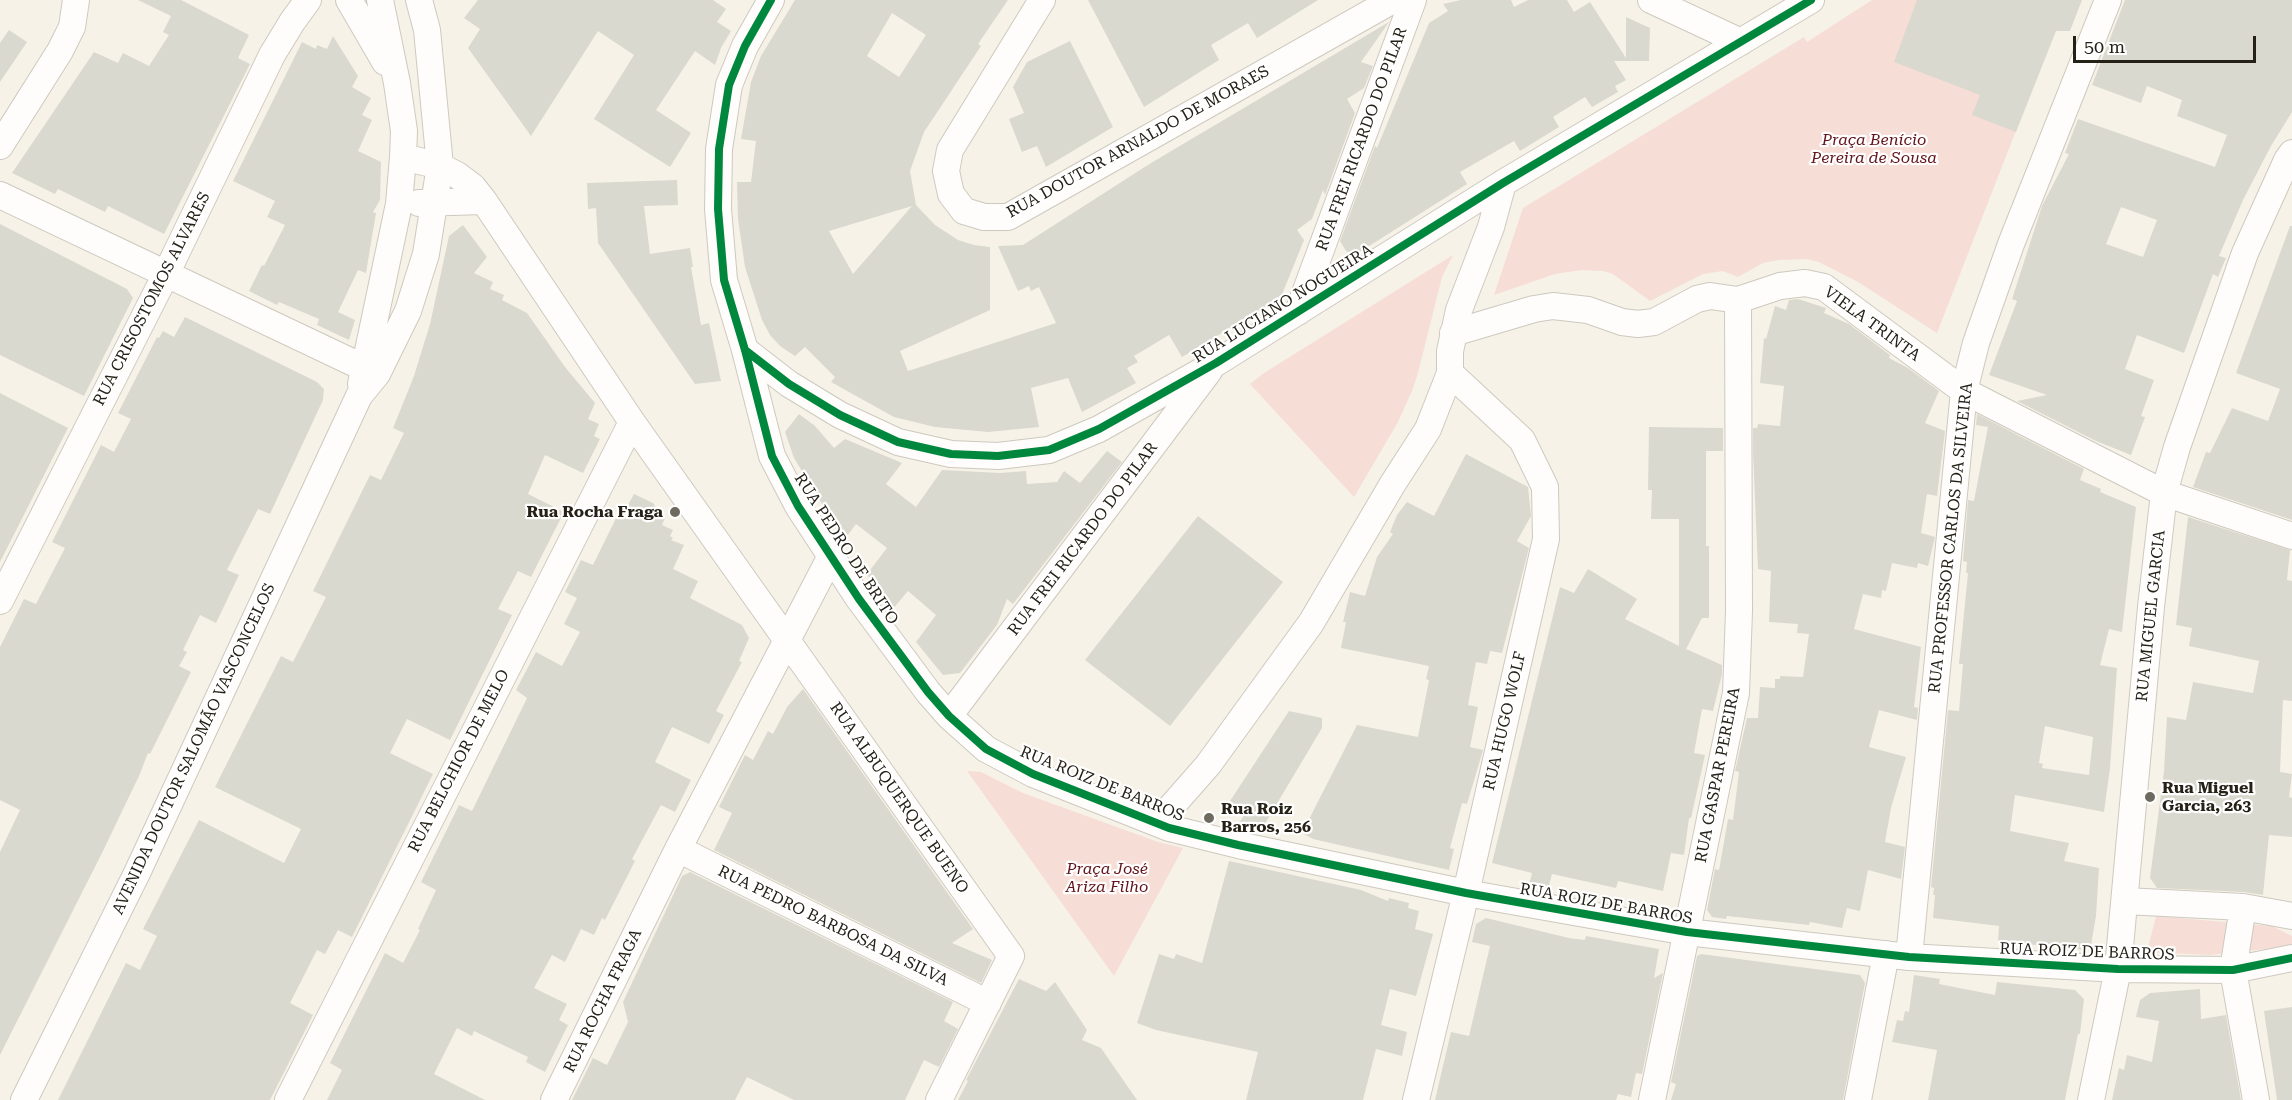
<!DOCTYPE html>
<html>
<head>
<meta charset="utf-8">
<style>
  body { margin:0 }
  #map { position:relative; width:2292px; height:1100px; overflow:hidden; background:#f7f2e7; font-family:"Roboto Serif",serif }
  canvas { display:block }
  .scale { position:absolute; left:2073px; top:36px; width:183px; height:27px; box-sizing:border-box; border:3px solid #252117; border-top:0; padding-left:8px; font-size:18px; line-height:21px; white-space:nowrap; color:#252117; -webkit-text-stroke:4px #fff; paint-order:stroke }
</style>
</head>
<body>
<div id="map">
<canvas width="2292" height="1100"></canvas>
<div class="scale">50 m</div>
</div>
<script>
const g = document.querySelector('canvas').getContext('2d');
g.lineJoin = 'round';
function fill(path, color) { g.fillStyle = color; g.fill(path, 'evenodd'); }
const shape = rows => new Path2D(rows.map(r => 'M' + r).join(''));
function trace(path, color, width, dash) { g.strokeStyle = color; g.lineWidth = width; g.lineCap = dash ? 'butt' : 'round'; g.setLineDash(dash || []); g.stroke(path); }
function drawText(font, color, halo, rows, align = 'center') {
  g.font = font + ' "Roboto Serif",serif'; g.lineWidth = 4.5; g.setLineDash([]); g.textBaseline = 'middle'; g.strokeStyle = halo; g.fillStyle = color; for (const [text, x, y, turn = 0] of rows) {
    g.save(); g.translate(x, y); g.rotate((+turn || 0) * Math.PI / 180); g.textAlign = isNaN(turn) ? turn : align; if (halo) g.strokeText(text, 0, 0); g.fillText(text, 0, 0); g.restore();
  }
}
fill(shape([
  [1872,0,2067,0,1937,333,1858,282,1819,262,1806,259,1779,260,1763,263,1738,277,1723,271,1703,274,1650,301,1613,274,1603,271,1582,270,1555,274,1494,295,1523,208,1804,37,1807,42],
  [1453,255,1442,277,1418,373,1412,391,1398,422,1354,497,1250,384,1264,373],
  [967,771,981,772,1023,793,1158,842,1183,848,1114,976],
  [2156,916,2272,926,2292,936,2292,946,2210,955,2147,952]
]), '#f6ddd6');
fill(shape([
  [138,0,181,0,249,35,238,58,250,64,164,234,108,206,105,212,58,189,55,194,12,173,94,52,118,63,123,53,149,66,169,35,163,32,171,16],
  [478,0,713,0,726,9,717,22,731,31,721,48,715,65,695,51,656,110,691,133,670,167,594,119,634,55,598,31,531,136,468,48,480,29,464,18],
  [795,0,1008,0,978,44,981,46,924,132,910,171,916,205,935,225,958,240,974,245,990,247,990,310,900,351,908,371,1056,323,1039,287,1031,291,1029,286,1018,291,998,246,1023,245,1151,163,1389,22,1361,62,1373,66,1364,88,1347,99,1355,113,1325,195,1323,190,1312,219,1297,230,1304,240,1281,297,1182,357,1169,335,1134,356,1138,362,1127,368,1136,383,1082,412,1068,378,1031,388,1039,427,988,432,935,427,894,417,831,382,835,377,805,347,795,356,780,346,770,335,762,320,745,267,738,219,737,182,751,182,756,141,741,139,751,82,761,56],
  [892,13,926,35,899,77,867,56],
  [912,206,853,274,829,231],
  [1088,0,1318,0,1257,38,1248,23,1211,45,1219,60,1144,107],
  [1461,0,1511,0,1514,7,1528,0,1567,0,1574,12,1590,2,1626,58,1626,17,1650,28,1649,61,1614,61,1626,80,1615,86,1618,92,1592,107,1585,97,1553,117,1559,127,1520,151,1514,141,1460,172,1467,184,1355,255,1346,251,1340,241,1375,146,1377,148,1429,23,1448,11,1443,4],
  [1917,0,2082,0,2070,31,2056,31,2016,132,1972,115,1980,95,1894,62],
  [2125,0,2292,0,2292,112,2271,146,2243,200,2219,256,2226,258,2218,277,2213,274,2184,353,2137,335,2125,369,2154,380,2141,416,2145,417,2131,455,2096,441,2017,401,2047,395,1989,375,2017,301,2012,299,2042,206,2069,154,2065,153,2078,119,2215,167,2227,135,2177,116,2182,100,2147,86,2141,103,2092,85],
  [2121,207,2157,220,2143,257,2106,244],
  [9,30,27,42,0,82,0,43],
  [333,36,358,76,352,87,371,98,362,115,372,120,358,151,381,162,380,200,373,212,376,213,366,273,358,270,338,312,355,320,349,340,317,325,319,319,279,302,277,305,249,291,262,265,264,266,285,225,267,217,275,201,233,181,302,42,316,49,317,45,327,49],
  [1070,41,1113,127,1046,167,1037,146,1022,152,1009,119,1024,113,1013,87,1027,62],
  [677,180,678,205,644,206,650,254,690,248,693,267,691,267,701,325,709,323,721,381,695,384,598,243,596,208,588,209,587,183],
  [0,224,127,289,133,298,84,396,0,355],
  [463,225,487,257,474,273,493,282,490,289,504,295,502,300,527,313,565,367,595,403,588,419,599,424,594,436,600,439,583,473,545,455,528,494,564,512,531,577,518,571,498,609,512,615,450,740,407,719,390,753,433,774,352,937,338,930,325,954,317,950,290,1003,313,1015,270,1100,58,1100,126,963,140,970,157,936,143,929,199,820,284,863,301,829,215,787,281,656,293,662,326,597,313,591,370,475,381,480,404,433,393,428,414,376,430,324,449,236],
  [2290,226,2292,226,2292,520,2193,487,2206,452,2210,453,2232,408,2268,421,2280,389,2236,373],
  [1798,299,1826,308,1824,313,1849,324,1890,355,1889,358,1908,368,1939,391,1925,423,1945,431,1937,496,1927,494,1921,533,1935,537,1928,566,1918,563,1917,568,1892,563,1886,591,1882,590,1881,598,1863,594,1854,629,1921,647,1914,707,1918,708,1917,720,1879,710,1869,747,1906,757,1891,808,1885,842,1905,847,1901,879,1868,870,1860,911,1847,908,1842,928,1810,922,1809,925,1727,916,1726,919,1712,917,1707,910,1715,869,1719,870,1728,819,1733,820,1739,772,1735,771,1747,718,1758,718,1760,687,1775,688,1775,679,1780,679,1780,676,1803,677,1809,634,1797,633,1798,624,1769,622,1771,571,1758,569,1753,452,1753,428,1757,428,1758,424,1780,426,1784,386,1760,383,1764,338,1766,339,1775,306,1786,310,1789,300],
  [185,317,317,382,324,389,323,400,270,514,258,509,227,570,239,575,216,623,200,615,183,650,187,652,179,666,191,672,150,754,148,753,139,776,103,851,0,1055,0,852,20,810,0,800,0,647,24,599,36,604,65,548,52,542,101,445,114,452,131,419,118,413,157,337,159,338,163,331,174,337],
  [0,393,68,428,0,562],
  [799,414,815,426,834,448,845,439,902,463,886,484,916,507,942,470,1000,473,1026,471,1027,484,1057,482,1064,471,1080,483,1107,451,1122,462,1013,604,1007,599,997,625,960,673,943,675,916,642,936,615,908,591,892,610,867,574,887,548,856,524,844,540,794,458,785,432],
  [1977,414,2084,469,2080,480,2101,489,2100,492,2136,507,2122,632,2109,629,2100,665,2117,668,2110,768,2104,812,2015,795,2010,831,2069,843,2064,861,2099,868,2096,916,2091,945,2085,950,1998,941,1999,926,1933,918,1935,895,1933,895,1934,888,1931,887,1948,710,1959,711,1963,664,1959,664,1968,573,1966,573,1967,562,1963,561,1968,500,1974,501,1988,427,1976,425],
  [2045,726,2093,737,2089,775,2042,768,2043,764,2039,763],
  [1649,427,1723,428,1723,451,1706,451,1706,546,1709,546,1709,618,1702,618,1686,649,1722,665,1722,674,1713,711,1702,709,1694,753,1705,755,1691,818,1689,818,1684,855,1671,853,1663,891,1618,881,1616,888,1552,874,1548,889,1529,885,1532,873,1492,863,1560,587,1574,593,1588,569,1637,599,1625,619,1679,646,1679,519,1651,519,1652,490,1648,490],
  [1466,454,1528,487,1531,516,1517,541,1529,548,1502,653,1490,651,1487,664,1476,662,1468,705,1478,707,1470,747,1483,750,1467,804,1462,803,1450,848,1454,849,1449,870,1313,839,1302,833,1357,725,1418,737,1429,680,1426,679,1429,666,1341,648,1346,622,1343,622,1350,592,1365,596,1377,557,1393,534,1390,532,1397,515,1407,502,1434,516],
  [634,494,653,503,655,506,653,512,665,518,662,525,673,530,670,536,673,538,671,540,684,545,673,569,698,581,690,598,742,625,749,638,739,661,742,662,716,711,724,715,709,744,672,727,655,762,691,780,675,812,661,805,632,859,635,861,605,920,602,918,594,935,581,929,565,962,552,955,534,988,567,1004,559,1020,568,1025,545,1072,526,1062,528,1057,474,1031,472,1036,457,1028,434,1074,485,1100,327,1100,342,1070,330,1063,385,953,403,963,420,930,418,929,436,890,421,882,459,805,472,811,527,698,516,690,536,652,562,666,580,632,564,624,577,598,565,592,581,560,593,565,618,514,622,516],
  [1198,516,1283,582,1170,726,1085,660],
  [2188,517,2290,550,2287,580,2292,581,2292,701,2283,700,2280,772,2292,774,2289,797,2292,798,2292,837,2269,835,2263,895,2244,892,2157,888,2150,878,2164,771,2167,717,2186,720,2193,682,2253,693,2259,661,2189,646,2192,628,2176,625],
  [803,689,973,929,952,943,992,960,981,983,714,850,732,813,719,807,745,755,753,760,768,731,773,734,787,707],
  [1289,711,1322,718,1322,728,1263,827,1240,822,1244,815,1228,804],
  [1229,861,1361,890,1388,901,1389,898,1409,903,1408,908,1419,911,1415,929,1433,934,1416,996,1390,989,1381,1025,1407,1032,1402,1056,1376,1049,1363,1100,1246,1100,1258,1052,1156,1030,1137,1023,1159,954,1174,959,1176,954,1202,963],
  [690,872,953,1002,944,1021,958,1029,939,1067,924,1060,905,1100,794,1100,747,1077,735,1100,572,1100,593,1058,607,1065,628,1022,623,1002,682,876],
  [1486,918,1569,938,1585,940,1586,936,1659,949,1654,978,1663,973,1642,1074,1636,1073,1631,1097,1618,1094,1616,1100,1435,1100,1451,1032,1469,1036,1490,946,1472,942,1476,924],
  [1701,954,1860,975,1865,983,1843,1100,1671,1100,1676,1084,1671,1082,1697,956],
  [1914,975,1940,979,1939,984,1995,995,1997,982,2075,990,2084,999,2080,1034,2078,1034,2065,1100,1928,1100,1937,1050,1892,1042,1897,1020,1903,1021,1905,1011,1909,1012],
  [1019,979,1046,991,1055,982,1087,1030,1082,1040,1101,1048,1137,1100,958,1100,968,1081,966,1080],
  [2200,989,2201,1019,2226,1015,2241,1100,2112,1100,2119,1068,2124,1070,2127,1055,2152,1062,2159,1021,2136,1017,2140,1000,2150,993],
  [2292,1007,2292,1100,2277,1100,2264,1011]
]), '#dad9cf');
const minor = shape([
  [349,0,385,62],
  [771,0,745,46,729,85,719,149,718,209,724,280,745,350,772,456,798,506,859,599,928,692,949,716,986,749,1033,774,1169,828,1238,845,1466,893,1687,932,1909,957,2118,969,2233,970,2292,958],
  [1042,0,950,150,946,171,951,194,964,211,984,217,1008,217,1393,0],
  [1651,0,1741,42],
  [0,146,60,51,72,27,76,0],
  [403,157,440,166,457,175,473,187,484,201,632,422,1011,956,939,1100],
  [0,195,377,374],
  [419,203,484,201],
  [1738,300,1780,286,1805,283,1824,287,1964,391,2164,493,2292,536],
  [1298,312,1413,0],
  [1453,333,1534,309,1553,306,1588,310,1622,322,1638,324,1654,322,1697,299,1710,296,1738,300],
  [745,350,789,384,840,415,898,442,951,454,998,456,1049,450,1099,429,1216,363,1503,183,1811,0],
  [361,384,399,204,403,157,404,131,397,83,380,0],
  [0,601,166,274,272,55,292,22,308,0],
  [949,716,1209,371],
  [1157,823,1208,765,1311,623,1392,485,1428,429,1450,373,1450,351,1459,310,1491,227,1503,183],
  [678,849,988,1003],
  [2125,901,2243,907,2292,916],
  [2243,907,2233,970,2256,1100],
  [1909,957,1964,391,1976,343,2011,244,2108,0],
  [24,1100,137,873,359,396,377,374,408,311,426,254,440,166,427,30,419,0],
  [288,1100,632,422],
  [554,1100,678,849,831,556],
  [1416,1100,1466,893,1546,539,1545,487,1522,440,1450,373],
  [1652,1100,1736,693,1739,611,1738,300],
  [1858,1100,1886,954],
  [2091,1100,2118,969,2151,607,2164,493,2177,447,2245,253,2287,160,2292,153]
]);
trace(minor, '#cdc9bf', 28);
trace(minor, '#fefdfb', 26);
trace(shape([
  [771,0,745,46,729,85,719,149,718,209,724,280,745,350,772,456,798,506,859,599,928,692,949,716,986,749,1033,774,1169,828,1238,845,1466,893,1687,932,1909,957,2118,969,2233,970,2292,958],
  [745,350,789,384,840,415,898,442,951,454,998,456,1049,450,1099,429,1216,363,1503,183,1811,0]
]), '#00873e', 8);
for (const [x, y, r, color] of [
  [675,512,6,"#6e6a60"],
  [2150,797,6,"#6e6a60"],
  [1209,818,6,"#6e6a60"]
]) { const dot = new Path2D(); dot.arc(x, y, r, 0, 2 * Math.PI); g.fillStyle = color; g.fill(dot); trace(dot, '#fff', 2); }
drawText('16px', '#252117', '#fff', [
  ["RUA FREI RICARDO DO PILAR",1362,139,-70],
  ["RUA DOUTOR ARNALDO DE MORAES",1138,142,-29],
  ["RUA CRISOSTOMOS ALVARES",152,299,-63],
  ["RUA LUCIANO NOGUEIRA",1283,304,-32],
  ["VIELA TRINTA",1872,324,36],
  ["RUA PROFESSOR CARLOS DA SILVEIRA",1951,538,-84],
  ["RUA FREI RICARDO DO PILAR",1083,539,-53],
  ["RUA PEDRO DE BRITO",846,549,57],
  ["RUA MIGUEL GARCIA",2151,616,-84],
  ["RUA HUGO WOLF",1505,721,-77],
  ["AVENIDA DOUTOR SALOMÃO VASCONCELOS",194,749,-65],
  ["RUA BELCHIOR DE MELO",459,761,-63],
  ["RUA GASPAR PEREIRA",1718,775,-79],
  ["RUA ROIZ DE BARROS",1102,784,22],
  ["RUA ALBUQUERQUE BUENO",899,798,55],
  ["RUA ROIZ DE BARROS",1606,904,10],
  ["RUA PEDRO BARBOSA DA SILVA",833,926,26],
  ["RUA ROIZ DE BARROS",2087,952,2],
  ["RUA ROCHA FRAGA",603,1001,-64]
]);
drawText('italic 16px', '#63131a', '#fff', [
  ["Praça Benício",1874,140],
  ["Pereira de Sousa",1874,158],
  ["Praça José",1107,869],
  ["Ariza Filho",1107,887]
]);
drawText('bold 16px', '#252117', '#fff', [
  ["Rua Rocha Fraga",663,512,"right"],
  ["Rua Miguel",2162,788],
  ["Garcia, 263",2162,806],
  ["Rua Roiz",1221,809],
  ["Barros, 256",1221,827]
], 'left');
</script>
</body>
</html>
